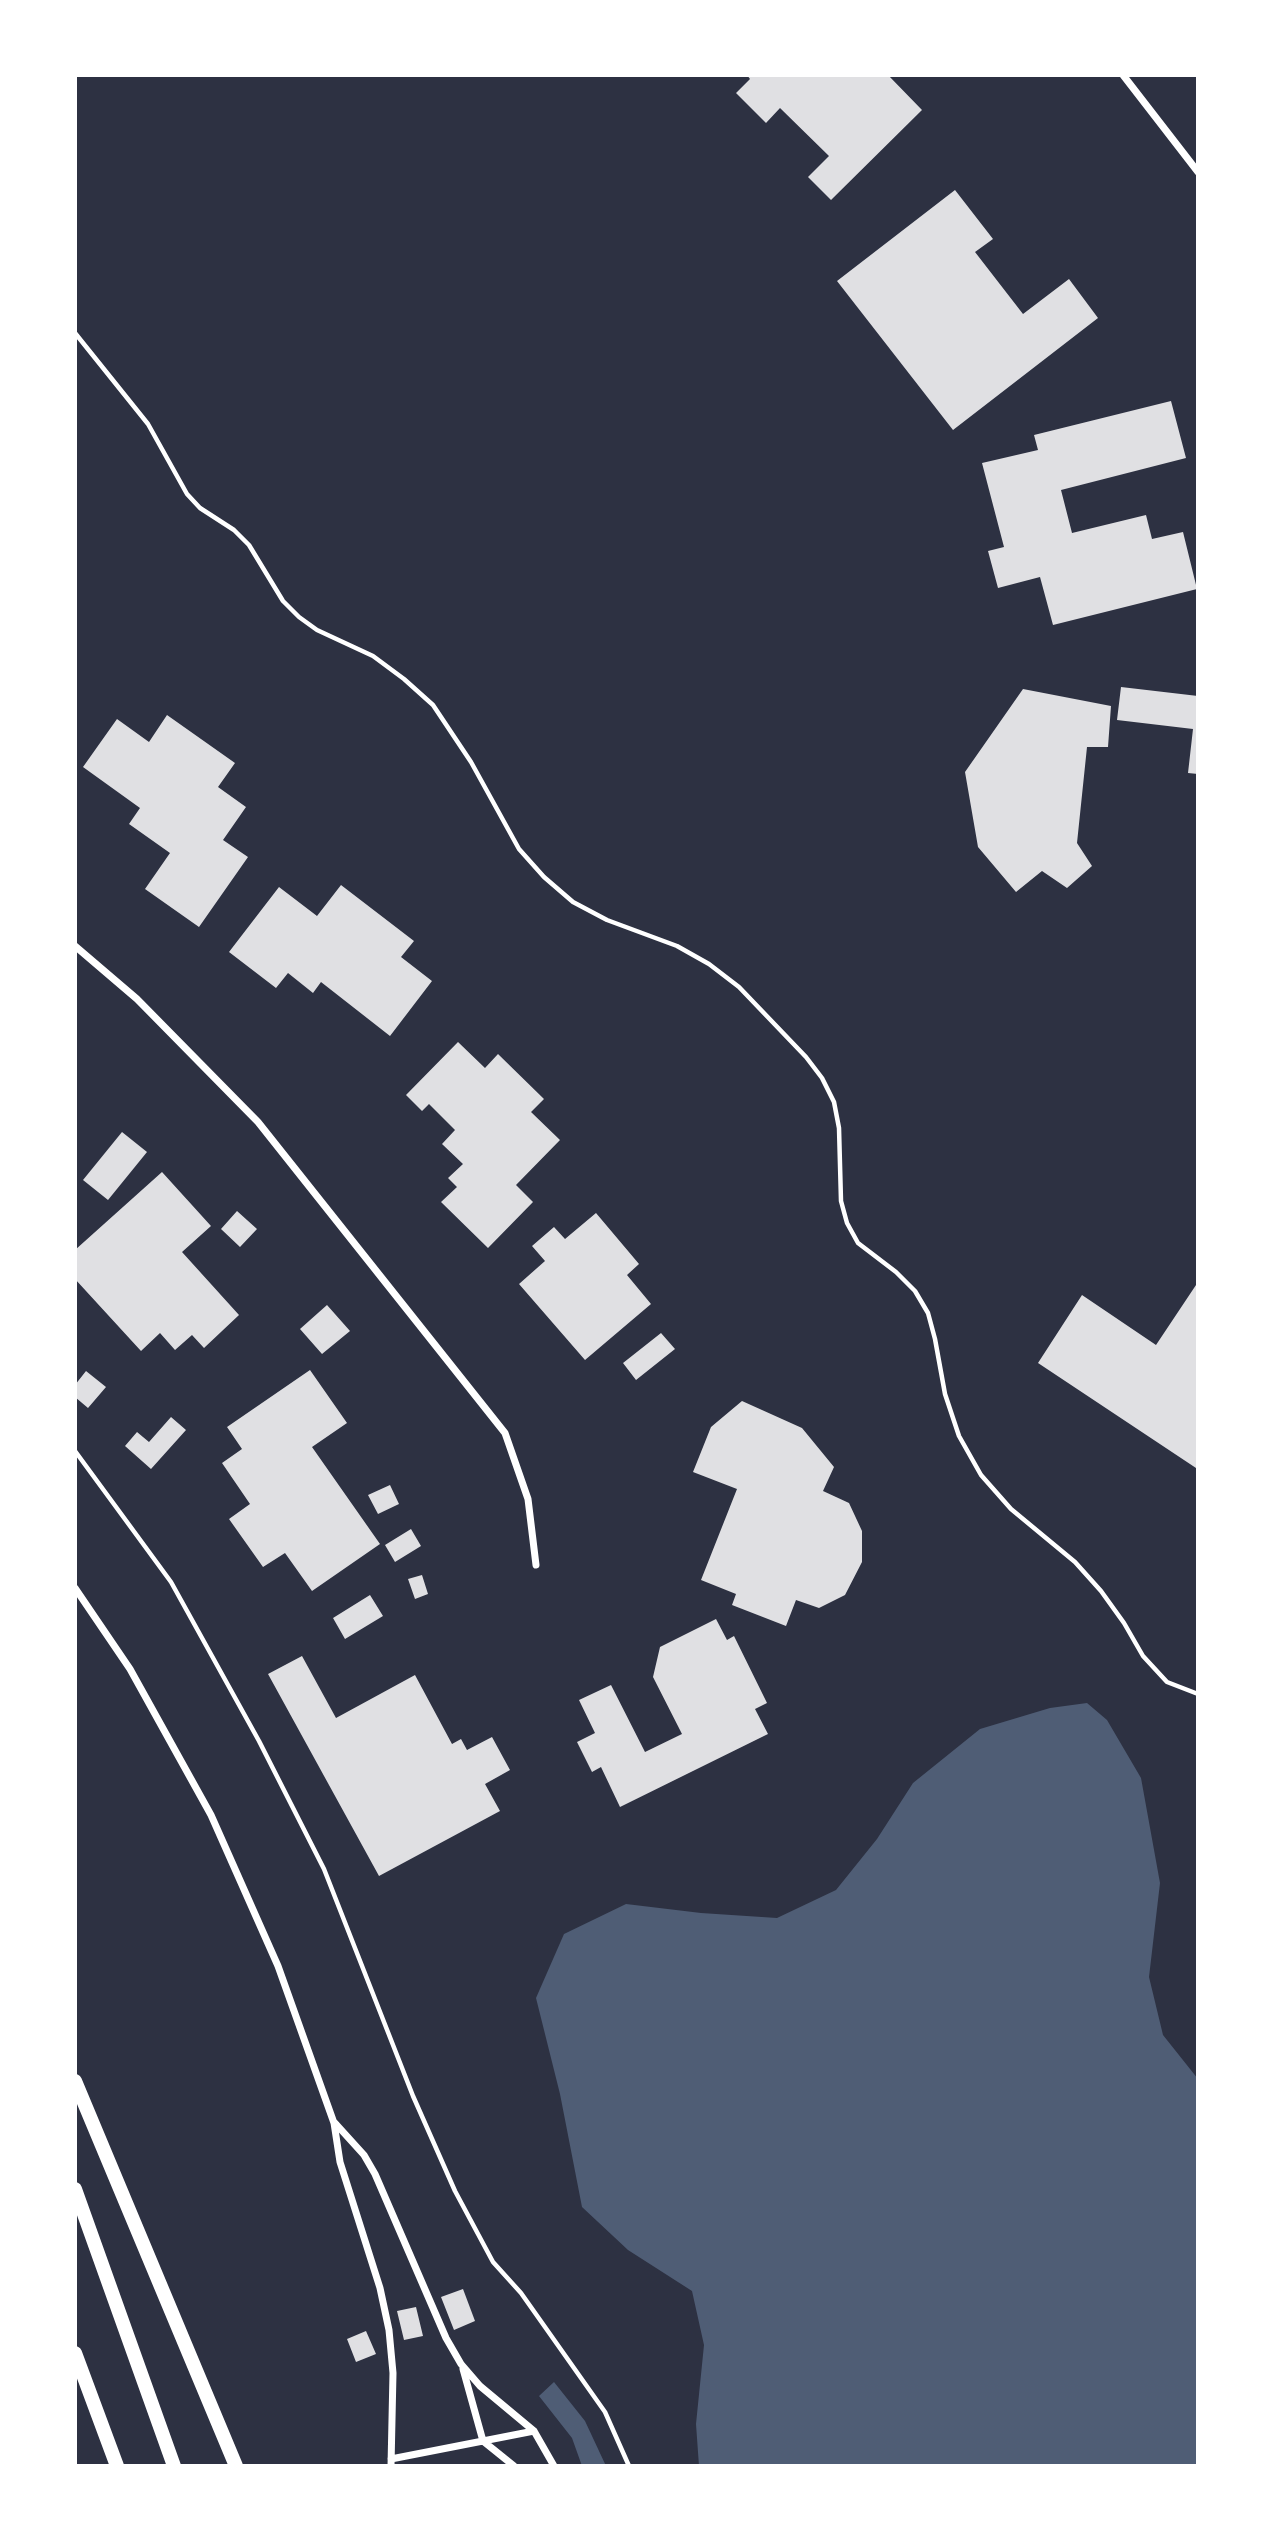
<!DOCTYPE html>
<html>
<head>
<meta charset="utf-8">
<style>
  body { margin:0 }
  #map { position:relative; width:1273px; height:2541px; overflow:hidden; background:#2d3142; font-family:Figtree,sans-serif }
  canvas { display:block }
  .frame { position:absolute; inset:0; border:77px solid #fff; pointer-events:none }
</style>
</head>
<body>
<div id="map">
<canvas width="1273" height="2541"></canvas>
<div class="frame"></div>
</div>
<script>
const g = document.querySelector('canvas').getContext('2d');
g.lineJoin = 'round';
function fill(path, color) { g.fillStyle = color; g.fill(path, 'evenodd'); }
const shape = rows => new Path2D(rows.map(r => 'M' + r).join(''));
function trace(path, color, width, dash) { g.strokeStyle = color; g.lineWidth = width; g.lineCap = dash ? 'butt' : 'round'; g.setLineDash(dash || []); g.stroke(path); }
fill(shape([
  [1087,1703,1107,1720,1141,1778,1160,1883,1149,1977,1163,2035,1198,2079,1198,2466,699,2466,696,2424,704,2345,692,2291,628,2250,582,2207,560,2094,536,1998,564,1934,626,1904,701,1913,777,1918,836,1890,877,1839,913,1783,980,1729,1050,1708],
  [554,2382,585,2421,606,2466,582,2466,572,2438,539,2396]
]), '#4f5d75');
fill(shape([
  [747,75,888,75,922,110,831,200,808,177,829,156,780,108,766,123,736,93,750,79],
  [955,190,993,239,975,252,1023,314,1069,279,1098,318,953,430,837,281],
  [1171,401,1186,458,1061,490,1072,533,1146,515,1152,539,1183,532,1197,589,1053,625,1040,577,998,588,988,551,1004,547,982,463,1038,450,1034,435],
  [1121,687,1198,696,1198,774,1188,773,1193,729,1117,720],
  [1023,689,1111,706,1108,747,1087,747,1077,843,1092,866,1067,888,1042,871,1016,892,978,847,965,772],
  [167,715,235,763,218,787,246,807,223,840,248,857,199,927,145,889,170,853,129,824,140,808,83,767,117,719,149,742],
  [341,885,414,941,401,957,432,981,390,1036,321,982,313,993,288,973,276,988,229,952,279,887,317,916],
  [458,1042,485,1068,498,1054,544,1099,531,1112,560,1140,516,1185,533,1202,488,1248,441,1202,457,1187,448,1178,463,1164,442,1144,455,1130,429,1104,422,1111,406,1095],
  [122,1132,147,1152,108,1200,83,1180],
  [162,1172,211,1226,182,1252,239,1315,204,1348,192,1335,175,1350,160,1333,141,1351,75,1279,75,1250],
  [237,1211,257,1229,240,1247,221,1229],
  [596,1213,639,1264,627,1275,651,1304,585,1360,519,1284,545,1261,532,1246,554,1227,565,1239],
  [1198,1282,1198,1466,1196,1468,1038,1363,1082,1295,1156,1345],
  [327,1305,350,1331,322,1354,300,1329],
  [661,1333,675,1349,636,1380,623,1363],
  [310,1370,347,1423,312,1447,380,1544,312,1591,285,1553,263,1567,229,1519,250,1504,222,1463,242,1449,227,1427],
  [86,1371,106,1387,88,1408,75,1397,75,1385],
  [742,1401,802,1428,834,1467,823,1491,849,1503,862,1531,862,1562,845,1595,819,1608,796,1600,786,1626,732,1605,736,1594,701,1580,737,1489,693,1472,711,1427],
  [171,1417,186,1430,151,1469,125,1446,137,1432,149,1442],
  [390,1485,399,1504,378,1514,368,1495],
  [411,1529,421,1546,395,1562,385,1545],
  [422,1575,428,1594,415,1599,408,1579],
  [370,1595,383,1616,345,1639,333,1618],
  [716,1619,727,1640,734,1636,767,1703,755,1709,768,1734,620,1807,601,1767,592,1772,577,1742,595,1733,579,1700,611,1685,645,1752,682,1734,653,1677,660,1647],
  [302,1656,336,1718,415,1675,452,1744,461,1739,467,1750,492,1737,510,1770,485,1784,500,1811,379,1876,268,1674],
  [463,2289,475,2321,454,2330,441,2297],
  [416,2307,423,2336,404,2340,397,2311],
  [366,2331,376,2354,356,2362,347,2339]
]), '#e0e0e3');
trace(shape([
  [75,333,148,424,187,494,200,508,234,530,249,545,283,601,299,617,317,630,373,656,404,679,433,705,471,762,519,849,544,877,573,902,607,920,677,946,709,964,739,987,806,1057,822,1078,834,1102,839,1128,841,1201,847,1223,858,1243,896,1272,915,1291,928,1313,935,1339,945,1394,959,1436,981,1475,1011,1509,1075,1562,1101,1591,1124,1623,1143,1656,1167,1682,1198,1694],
  [75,1451,171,1582,259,1741,324,1869,413,2096,455,2191,493,2262,521,2293,605,2412,629,2466]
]), '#fff', 4.5);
trace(shape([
  [1123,75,1198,172],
  [75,946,137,999,258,1122,505,1433,528,1499,536,1565],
  [75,1588,130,1669,211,1815,278,1966,334,2123,340,2162,380,2288,389,2330,393,2373,391,2466],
  [335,2123,364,2155,375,2174,446,2338,461,2364,480,2386,534,2431,554,2466],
  [463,2369,483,2441,514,2466],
  [391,2459,534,2431]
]), '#fff', 7);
trace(shape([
  [75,2081,236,2466],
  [75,2189,174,2466],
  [75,2353,117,2466]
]), '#fff', 14);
</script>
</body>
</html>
